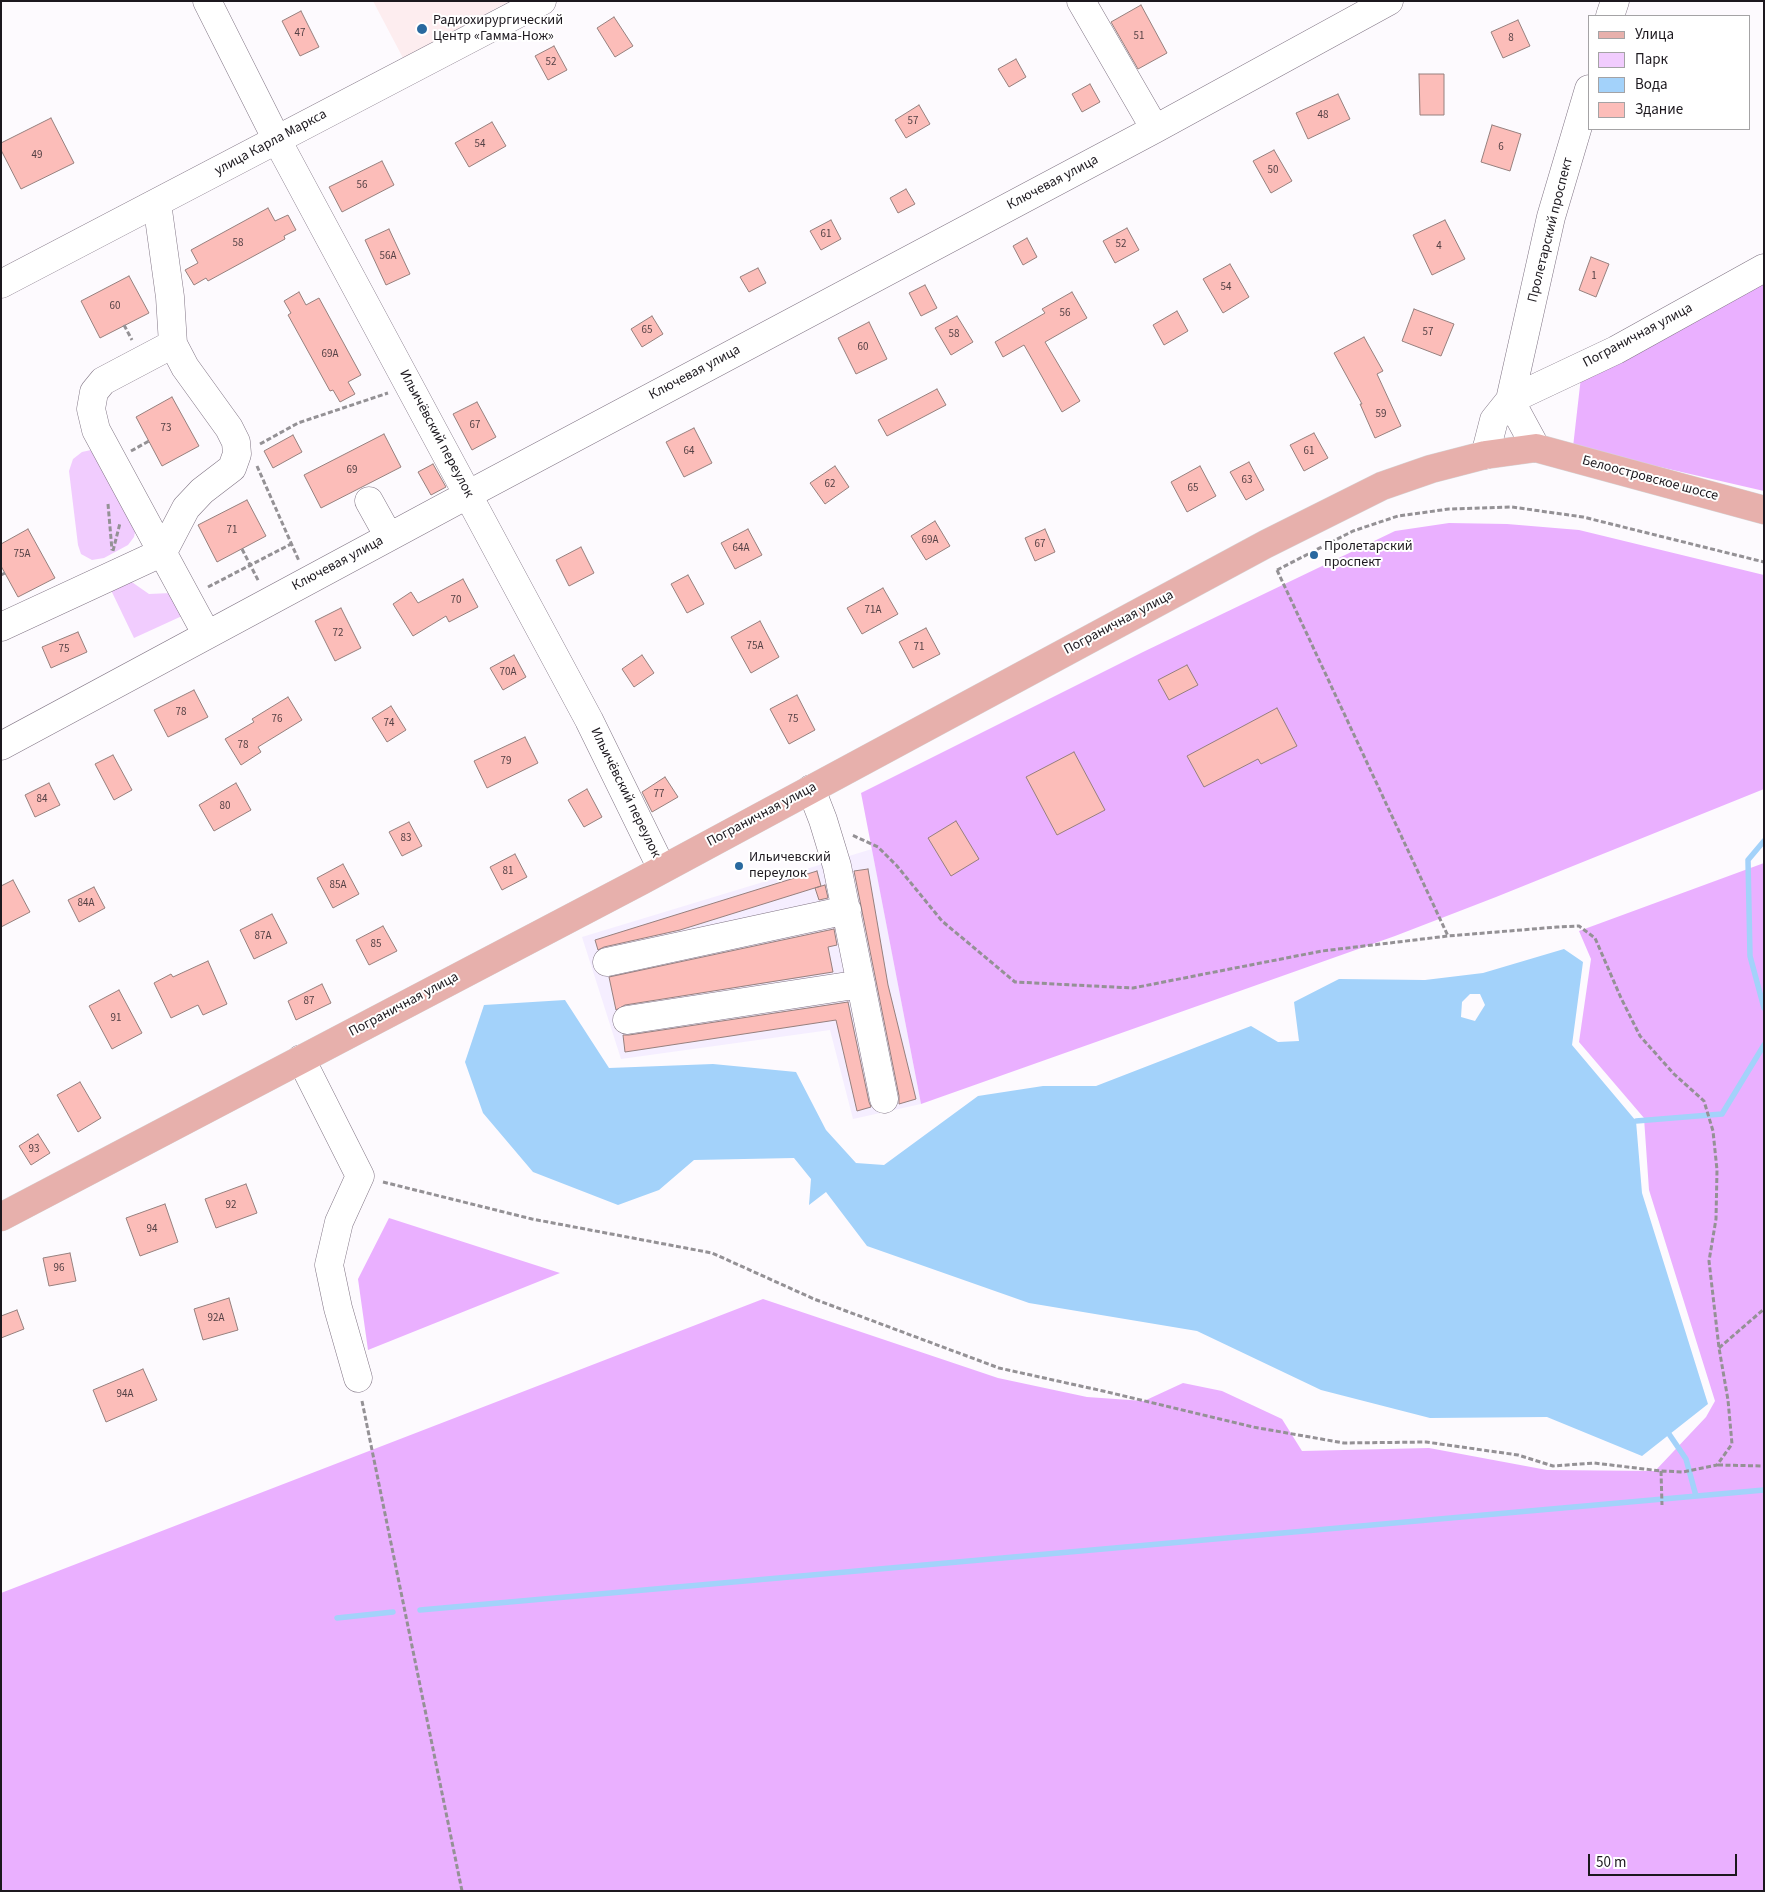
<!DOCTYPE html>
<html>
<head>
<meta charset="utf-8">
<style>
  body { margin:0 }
  #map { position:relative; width:1765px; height:1892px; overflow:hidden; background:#fdfafe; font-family:"Source Sans 3",sans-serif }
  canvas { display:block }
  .frame { position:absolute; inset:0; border:2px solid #1c181e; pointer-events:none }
  .legend { position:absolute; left:1588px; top:15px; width:162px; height:115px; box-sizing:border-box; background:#fff; border:1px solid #a4a3a5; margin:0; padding:6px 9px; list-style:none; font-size:15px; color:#1c181e }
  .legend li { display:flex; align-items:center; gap:10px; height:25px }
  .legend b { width:25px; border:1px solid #a4a3a5 }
  .scale { position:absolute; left:1588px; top:1854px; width:149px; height:22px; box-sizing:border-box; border:2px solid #1c181e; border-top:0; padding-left:6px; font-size:15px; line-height:18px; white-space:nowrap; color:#1c181e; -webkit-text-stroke:4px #fff; paint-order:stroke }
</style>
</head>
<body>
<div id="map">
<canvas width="1765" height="1892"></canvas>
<div class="frame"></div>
<ul class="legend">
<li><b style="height:6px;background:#e7b0ac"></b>Улица</li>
<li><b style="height:14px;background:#f1ccfe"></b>Парк</li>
<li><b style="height:14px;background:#a3d2fa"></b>Вода</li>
<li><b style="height:14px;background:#fcbdb9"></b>Здание</li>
</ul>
<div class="scale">50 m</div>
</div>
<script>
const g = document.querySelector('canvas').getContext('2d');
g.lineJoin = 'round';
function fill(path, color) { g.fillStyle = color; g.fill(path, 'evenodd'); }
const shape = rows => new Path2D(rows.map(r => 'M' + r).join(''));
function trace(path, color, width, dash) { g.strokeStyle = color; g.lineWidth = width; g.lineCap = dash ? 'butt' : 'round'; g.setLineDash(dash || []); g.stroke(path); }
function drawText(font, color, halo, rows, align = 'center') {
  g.font = font + ' "Source Sans 3",sans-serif'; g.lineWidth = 4; g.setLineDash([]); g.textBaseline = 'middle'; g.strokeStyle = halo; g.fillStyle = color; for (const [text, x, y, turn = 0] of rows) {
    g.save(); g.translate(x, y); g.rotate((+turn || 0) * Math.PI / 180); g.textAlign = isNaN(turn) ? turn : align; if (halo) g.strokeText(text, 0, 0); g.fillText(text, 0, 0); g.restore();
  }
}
fill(shape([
  [872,849,921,1104,853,1119,830,1030,621,1059,582,937]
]), '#f5eeff');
fill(shape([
  [373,1,510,1,403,58]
]), '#fdedef');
fill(shape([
  [91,450,99,455,136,527,134,537,128,545,104,558,92,560,81,554,78,545,69,471,73,459,82,452],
  [126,578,149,594,171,593,182,616,134,638,109,586]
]), '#f1ccfe');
fill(shape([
  [1764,278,1764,491,1573,447,1581,377],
  [1449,523,1507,524,1579,530,1764,575,1764,789,1496,897,1395,936,921,1104,861,793,1143,652,1395,531],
  [1764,863,1764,1891,1,1891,1,1593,763,1299,998,1378,1087,1397,1144,1401,1183,1383,1222,1391,1282,1419,1302,1451,1429,1448,1547,1470,1655,1471,1706,1417,1715,1401,1649,1190,1644,1118,1579,1042,1591,959,1579,931],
  [389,1218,560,1273,368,1350,358,1279]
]), '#eab0ff');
fill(shape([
  [1564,949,1583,962,1572,1045,1636,1121,1642,1193,1708,1404,1642,1456,1547,1417,1430,1418,1321,1390,1197,1331,1029,1303,867,1246,826,1192,809,1205,811,1179,794,1158,694,1160,659,1190,618,1205,533,1172,483,1113,465,1062,484,1005,565,1000,609,1068,713,1064,796,1072,826,1130,856,1163,884,1165,978,1096,1043,1086,1096,1086,1251,1026,1278,1042,1299,1041,1294,1002,1339,979,1425,980,1483,973],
  [1470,994,1480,994,1485,1005,1475,1021,1461,1017,1462,1002]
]), '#a3d2fa');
trace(shape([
  [1764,841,1748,860,1750,956,1764,1008],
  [1636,1121,1722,1114,1764,1045],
  [1669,1434,1686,1459,1696,1496],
  [420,1610,1764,1490],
  [337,1618,393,1612]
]), '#a3d2fa', 5.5);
const building = shape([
  [1141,5,1167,53,1138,69,1111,22,1141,5],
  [301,11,319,47,300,56,282,21,301,11],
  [614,17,633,46,615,57,597,28,614,17],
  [1518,20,1530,46,1503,58,1491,32,1518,20],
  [554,46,567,70,548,80,535,56,554,46],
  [1016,59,1026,77,1009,87,998,69,1016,59],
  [1419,74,1444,74,1444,115,1420,115,1419,74],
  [1090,84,1100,102,1082,112,1072,94,1090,84],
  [1338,94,1350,119,1308,139,1296,113,1338,94],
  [919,105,930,124,906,138,895,120,919,105],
  [51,118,74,163,21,189,1,150,1,143,51,118],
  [492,122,506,146,469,167,455,143,492,122],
  [1492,125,1521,134,1510,171,1481,162,1492,125],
  [1274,150,1292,181,1271,193,1253,161,1274,150],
  [382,161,394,185,342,212,329,187,382,161],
  [906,189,915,204,898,213,890,198,906,189],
  [268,208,275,221,288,215,296,230,284,236,285,239,208,281,206,278,194,285,185,270,198,263,191,250,268,208],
  [831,220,841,239,821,250,810,231,831,220],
  [1445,220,1465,259,1432,275,1413,235,1445,220],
  [1127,228,1139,250,1115,263,1103,241,1127,228],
  [389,229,410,274,386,285,365,240,389,229],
  [1027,238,1037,257,1023,265,1013,246,1027,238],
  [1591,257,1609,264,1596,297,1579,290,1591,257],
  [1230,264,1249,297,1223,313,1203,279,1230,264],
  [758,268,766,283,749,292,740,277,758,268],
  [129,276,149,313,100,338,81,301,129,276],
  [925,285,937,308,921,316,909,293,925,285],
  [299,292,306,305,319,298,361,375,348,382,355,394,340,402,333,390,330,391,288,315,291,313,284,301,299,292],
  [1072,292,1087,318,1045,342,1080,401,1062,412,1024,345,1003,357,995,342,1045,313,1042,309,1072,292],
  [1414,309,1454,324,1441,356,1402,341,1414,309],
  [1177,311,1188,331,1164,345,1153,325,1177,311],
  [652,316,663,334,642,347,631,329,652,316],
  [957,316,973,342,951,355,935,328,957,316],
  [869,322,887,359,856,374,838,338,869,322],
  [1364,337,1383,371,1377,374,1401,426,1375,438,1360,404,1362,404,1334,353,1364,337],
  [937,389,946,405,887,436,878,420,937,389],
  [172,397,199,446,162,466,136,417,172,397],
  [477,402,496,437,472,450,453,414,477,402],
  [694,428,712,463,684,477,666,442,694,428],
  [1314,433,1328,458,1304,471,1290,445,1314,433],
  [384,434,401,467,321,508,304,475,384,434],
  [293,435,302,452,273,468,264,451,293,435],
  [1249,462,1264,490,1246,500,1230,472,1249,462],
  [433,464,446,487,431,495,418,472,433,464],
  [835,466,849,487,825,504,810,483,835,466],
  [1200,466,1216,496,1187,512,1171,482,1200,466],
  [247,500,266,536,217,562,198,525,247,500],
  [935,521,950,546,926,560,911,536,935,521],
  [28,529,55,578,18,597,1,566,1,544,28,529],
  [748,529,762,555,735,569,721,543,748,529],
  [1045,529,1055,552,1035,561,1025,538,1045,529],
  [581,547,594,573,569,586,556,560,581,547],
  [688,575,704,604,687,613,671,584,688,575],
  [463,579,478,607,449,622,446,616,413,636,393,604,411,592,418,603,463,579],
  [883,588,898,614,862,634,847,608,883,588],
  [341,608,361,648,335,661,315,621,341,608],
  [760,621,779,657,751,673,731,637,760,621],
  [926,628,940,654,913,668,899,642,926,628],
  [78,632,87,652,51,668,42,647,78,632],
  [514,655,526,677,503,690,490,668,514,655],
  [642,655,654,673,634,687,622,669,642,655],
  [1187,665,1198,685,1169,700,1158,680,1187,665],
  [194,690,208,717,168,737,154,710,194,690],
  [797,695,815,730,789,744,770,709,797,695],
  [288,697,302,720,258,747,261,752,241,765,225,739,254,722,252,719,288,697],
  [391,706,406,730,387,742,372,718,391,706],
  [1277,708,1297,746,1261,764,1258,759,1204,787,1187,756,1277,708],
  [525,737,538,763,487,788,474,761,525,737],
  [1074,752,1105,810,1057,835,1026,777,1074,752],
  [113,755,132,790,114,800,95,764,113,755],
  [665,777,678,797,652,812,642,792,665,777],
  [49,783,60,805,35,817,25,795,49,783],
  [236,783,251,810,214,831,199,805,236,783],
  [587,789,602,817,584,827,568,800,587,789],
  [956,821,979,859,951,876,928,838,956,821],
  [409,822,422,846,402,856,389,832,409,822],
  [515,854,527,877,502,890,490,867,515,854],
  [343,864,359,894,333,908,317,878,343,864],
  [868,869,888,985,916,1099,899,1104,899,1096,854,871,868,869],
  [817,871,821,886,680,930,604,947,598,950,595,940,817,871],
  [13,880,30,912,1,927,1,886,13,880],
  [825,885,828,898,819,900,815,888,825,885],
  [94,887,105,908,79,922,68,900,94,887],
  [272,914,287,943,254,959,240,930,272,914],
  [383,926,397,951,369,965,356,940,383,926],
  [834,929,837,945,828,947,833,972,625,1005,616,1010,609,977,834,929],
  [208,961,227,1004,203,1015,198,1005,171,1018,154,983,171,974,173,977,208,961],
  [322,984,331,1003,296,1020,288,1001,322,984],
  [119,990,142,1033,112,1049,89,1006,119,990],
  [848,1002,869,1102,871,1107,857,1111,836,1020,625,1052,623,1035,629,1035,848,1002],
  [80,1082,101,1118,78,1132,57,1095,80,1082],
  [38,1134,50,1153,31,1165,19,1146,38,1134],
  [246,1184,257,1213,216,1228,205,1199,246,1184],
  [165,1204,178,1242,140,1256,126,1218,165,1204],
  [70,1253,76,1281,49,1286,43,1258,70,1253],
  [229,1298,238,1330,203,1340,194,1309,229,1298],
  [17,1310,24,1329,1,1338,1,1316,17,1310],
  [143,1369,157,1400,106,1422,93,1390,143,1369]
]);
fill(building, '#fcbdb9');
trace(building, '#96807e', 1);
const minor = shape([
  [207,1,277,140,589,720,662,869],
  [1081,1,1155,129],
  [1610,16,1615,1],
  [1,284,542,1],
  [173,344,103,381,94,392,91,409,96,430,207,635],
  [1510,400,1616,350,1764,268],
  [1510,400,1536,448],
  [1485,455,1494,420,1510,400,1551,217,1589,89],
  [369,501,389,537],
  [1,627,163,552,186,508,202,491,232,468,237,454,236,442,229,428,185,367,173,344,170,297,157,203],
  [1,746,469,494,1155,129,1389,1],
  [811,789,823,820,837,866,884,1099],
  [607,962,847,910],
  [627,1020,861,984],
  [301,1059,360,1176,339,1222,329,1265,338,1308,358,1378]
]);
const major = shape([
  [1,1217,641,881,1266,544,1382,486,1431,469,1485,455,1536,448,1764,510]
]);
trace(minor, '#817585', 29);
trace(major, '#d6d5d6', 29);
trace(shape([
  [124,325,132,340],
  [260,444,298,423,388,393],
  [131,451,149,441],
  [257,466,299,561],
  [108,504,112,550],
  [242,549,259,582],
  [113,551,120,523],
  [1277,570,1353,531,1398,516,1449,509,1512,507,1583,517,1764,562],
  [1277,570,1448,936],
  [1,575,5,573],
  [208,587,291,544],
  [383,1182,532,1219,712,1253,814,1299,999,1368,1103,1391,1253,1427,1344,1443,1426,1442,1518,1455,1553,1466,1594,1463,1661,1471,1683,1472,1717,1465,1732,1444,1728,1400,1719,1348,1709,1261,1716,1219,1717,1170,1713,1131,1704,1101,1674,1074,1640,1036,1621,998,1595,938,1579,926,1557,927,1448,936,1322,951,1133,988,1015,982,942,921,897,866,878,847,852,835],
  [1719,1348,1764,1309],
  [362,1401,462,1891],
  [1718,1465,1764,1466],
  [1661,1471,1662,1505]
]), '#949195', 3, [5, 2.5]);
trace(minor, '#fff', 28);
trace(major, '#e7b0ac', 28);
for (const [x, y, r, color] of [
  [422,29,6,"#29699f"],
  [1314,555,5,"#29699f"],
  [739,866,5,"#29699f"]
]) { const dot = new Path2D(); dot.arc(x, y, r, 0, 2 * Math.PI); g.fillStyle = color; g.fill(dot); trace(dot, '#fff', 2); }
drawText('11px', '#544145', null, [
  ["47",300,34],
  ["51",1139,37],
  ["8",1511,39],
  ["52",551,63],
  ["48",1323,116],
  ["57",913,122],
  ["54",480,145],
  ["6",1501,148],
  ["49",37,156],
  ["50",1273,171],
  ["56",362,186],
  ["61",826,235],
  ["58",238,244],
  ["52",1121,245],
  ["4",1439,247],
  ["56А",388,257],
  ["1",1594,277],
  ["54",1226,288],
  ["60",115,307],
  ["56",1065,314],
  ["65",647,331],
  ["57",1428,333],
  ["58",954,335],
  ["60",863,348],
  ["69А",330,355],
  ["59",1381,415],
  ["67",475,426],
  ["73",166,429],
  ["64",689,452],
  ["61",1309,452],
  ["69",352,471],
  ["63",1247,481],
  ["62",830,485],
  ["65",1193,489],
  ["71",232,531],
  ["69А",930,541],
  ["67",1040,545],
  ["64А",741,549],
  ["75А",22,555],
  ["70",456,601],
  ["71А",873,611],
  ["72",338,634],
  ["75А",755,647],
  ["71",919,648],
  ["75",64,650],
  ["70А",508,673],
  ["78",181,713],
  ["76",277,720],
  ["75",793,720],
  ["74",389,724],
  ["78",243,746],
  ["79",506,762],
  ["77",659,795],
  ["84",42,800],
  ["80",225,807],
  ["83",406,839],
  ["81",508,872],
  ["85А",338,886],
  ["84А",86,904],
  ["87А",263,937],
  ["85",376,945],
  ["87",309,1002],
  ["91",116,1019],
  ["93",34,1150],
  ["92",231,1206],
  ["94",152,1230],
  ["96",59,1269],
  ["92А",216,1319],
  ["94А",125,1395]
]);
drawText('14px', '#1c181e', '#fff', [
  ["Радиохирургический",433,21],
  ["Центр «Гамма-Нож»",433,37],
  ["Пролетарский",1324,547],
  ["проспект",1324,563],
  ["Ильичевский",749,858],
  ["переулок",749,874]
], 'left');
drawText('14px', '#1c181e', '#fff', [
  ["улица Карла Маркса",271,143,-28],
  ["Ключевая улица",1053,183,-28],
  ["Пролетарский проспект",1551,230,-76],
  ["Пограничная улица",1638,336,-28],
  ["Ключевая улица",695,373,-28],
  ["Ильичёвский переулок",436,434,62],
  ["Белоостровское шоссе",1650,479,15],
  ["Ключевая улица",338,564,-28],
  ["Пограничная улица",1119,623,-28],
  ["Ильичёвский переулок",625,793,64],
  ["Пограничная улица",762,815,-28],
  ["Пограничная улица",404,1005,-28]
]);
</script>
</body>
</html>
